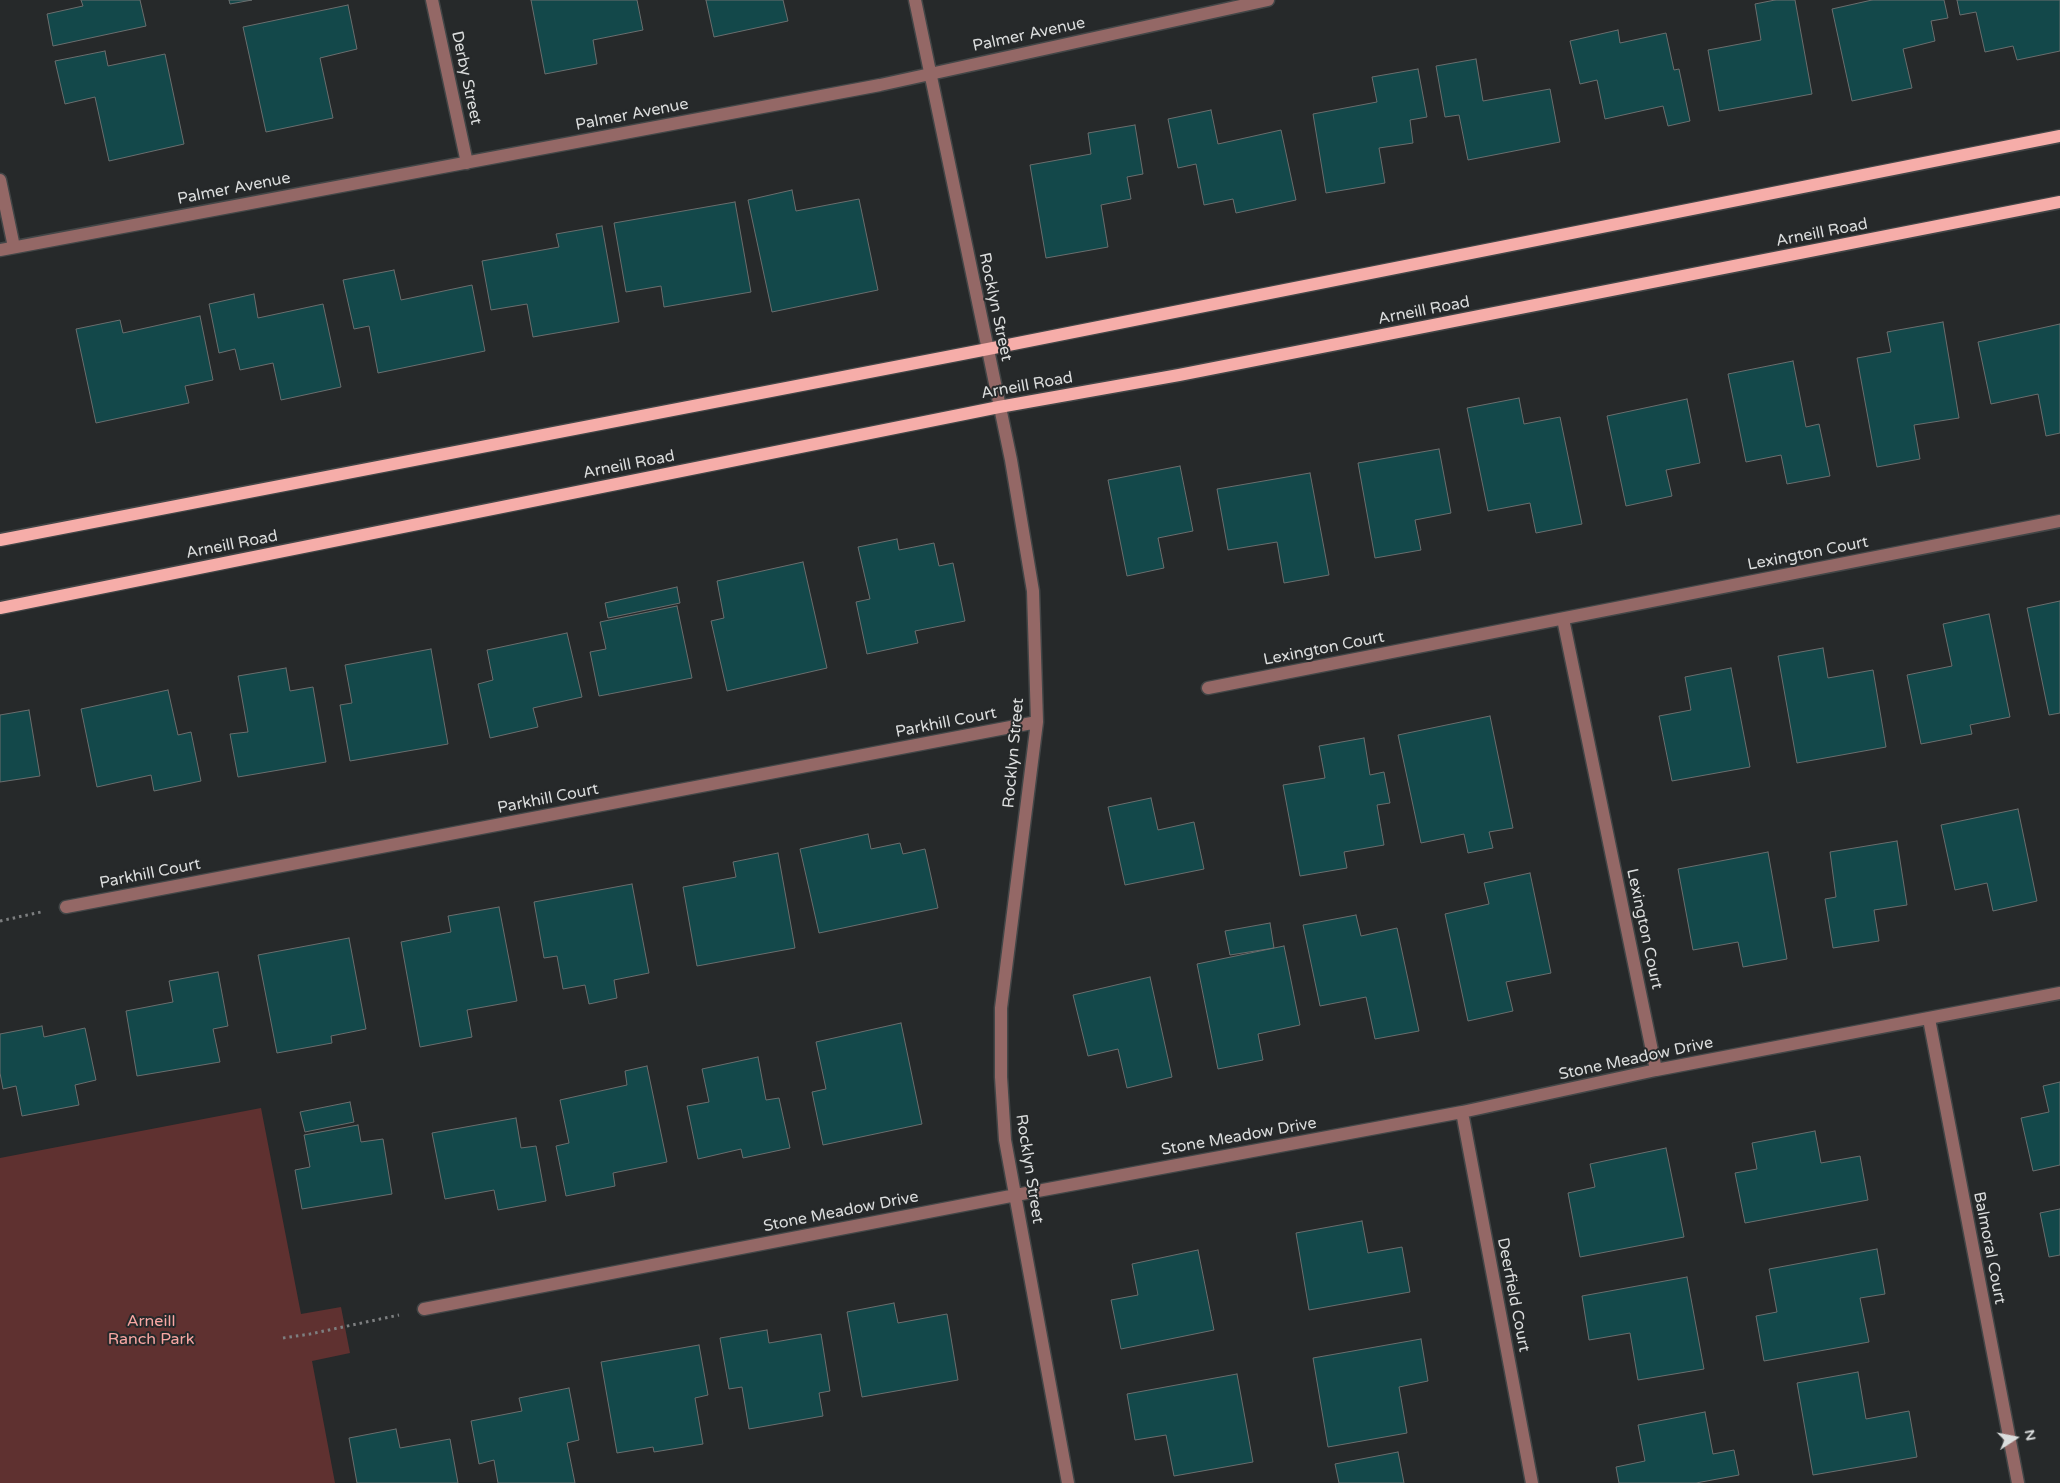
<!DOCTYPE html>
<html>
<head>
<meta charset="utf-8">
<style>
  body { margin:0 }
  #map { position:relative; width:2060px; height:1483px; overflow:hidden; background:#26292a; font-family:"Varela Round",sans-serif }
  canvas { display:block }
  .north { position:absolute; left:1990px; top:1413px; width:50px; height:50px; -webkit-text-stroke:4px #26292a; paint-order:stroke; rotate:79deg; font-size:14px; font-weight:700; line-height:20px; text-align:center; color:#dbdddd }
  .north::after { content:''; display:block; margin:auto; width:18px; height:22px; background:#dbdddd; clip-path:polygon(50% 0,100% 100%,50% 72%,0 100%) }
</style>
</head>
<body>
<div id="map">
<canvas width="2060" height="1483"></canvas>
<div class="north">N</div>
</div>
<script>
const g = document.querySelector('canvas').getContext('2d');
g.lineJoin = 'round';
function fill(path, color) { g.fillStyle = color; g.fill(path, 'evenodd'); }
const shape = rows => new Path2D(rows.map(r => 'M' + r).join(''));
function trace(path, color, width, dash) { g.strokeStyle = color; g.lineWidth = width; g.lineCap = dash ? 'butt' : 'round'; g.setLineDash(dash || []); g.stroke(path); }
function drawText(font, color, halo, rows, align = 'center') {
  g.font = font + ' "Varela Round",sans-serif'; g.lineWidth = 4; g.setLineDash([]); g.textBaseline = 'middle'; g.strokeStyle = halo; g.fillStyle = color; for (const [text, x, y, turn = 0] of rows) {
    g.save(); g.translate(x, y); g.rotate((+turn || 0) * Math.PI / 180); g.textAlign = isNaN(turn) ? turn : align; if (halo) g.strokeText(text, 0, 0); g.fillText(text, 0, 0); g.restore();
  }
}
fill(shape([
  [261,1108,301,1314,341,1307,350,1353,312,1361,335,1483,0,1483,0,1158]
]), '#5f3130');
const building = shape([
  [81,0,140,0,146,26,53,46,47,14,83,6,81,0],
  [229,0,252,0,230,4,229,0],
  [531,0,637,0,643,30,593,40,597,64,545,74,531,0],
  [706,0,783,0,788,21,714,37,706,0],
  [1775,0,1795,0,1812,94,1719,111,1708,50,1761,40,1755,4,1775,0],
  [1872,0,1944,0,1948,18,1931,21,1935,41,1903,49,1912,88,1852,101,1832,9,1872,0],
  [1957,0,2060,0,2060,51,2017,60,2013,46,1985,52,1976,12,1960,15,1957,0],
  [348,5,357,49,320,58,333,118,266,132,243,27,348,5],
  [1618,30,1620,43,1666,33,1674,70,1679,69,1690,121,1668,126,1663,106,1605,119,1597,80,1580,84,1570,41,1618,30],
  [105,51,108,66,165,54,184,144,109,161,95,97,65,104,55,61,105,51],
  [1476,59,1483,101,1550,89,1560,142,1468,160,1459,115,1445,117,1436,66,1476,59],
  [1418,69,1427,117,1410,120,1413,143,1379,148,1385,183,1326,193,1313,114,1377,102,1372,77,1418,69],
  [1211,110,1218,144,1281,130,1296,200,1236,213,1233,199,1204,205,1196,164,1178,168,1168,119,1211,110],
  [1135,125,1143,174,1127,177,1131,199,1101,205,1108,247,1046,258,1030,165,1091,154,1088,133,1135,125],
  [792,190,796,211,859,199,878,290,772,312,748,200,792,190],
  [735,202,751,292,664,307,661,286,626,292,614,223,735,202],
  [602,226,619,322,533,337,527,304,491,310,482,261,559,247,556,234,602,226],
  [394,270,401,300,472,285,485,351,378,373,369,326,354,329,343,280,394,270],
  [254,294,258,318,323,304,341,387,281,400,273,363,240,370,235,349,219,353,209,304,254,294],
  [200,316,213,380,185,386,189,403,96,423,76,329,120,320,123,333,200,316],
  [1943,322,1959,418,1914,425,1920,459,1877,467,1857,358,1891,352,1887,332,1943,322],
  [2060,324,2060,433,2046,436,2038,394,1991,404,1978,342,2060,324],
  [1793,361,1806,427,1819,424,1830,476,1787,484,1781,455,1746,462,1728,374,1793,361],
  [1519,398,1524,424,1560,417,1582,524,1536,533,1530,503,1488,511,1467,408,1519,398],
  [1687,399,1700,463,1666,470,1672,496,1626,506,1607,416,1687,399],
  [1439,449,1451,513,1415,520,1421,550,1375,558,1358,463,1439,449],
  [1180,466,1193,531,1158,538,1164,568,1127,576,1108,480,1180,466],
  [1310,473,1329,575,1284,583,1277,542,1228,550,1217,489,1310,473],
  [897,539,899,550,934,543,939,566,953,563,965,621,915,631,918,643,867,654,856,602,870,599,858,547,897,539],
  [803,562,827,668,727,691,711,621,724,618,717,581,803,562],
  [677,587,680,603,608,618,605,603,677,587],
  [2060,601,2060,713,2049,715,2027,608,2060,601],
  [677,606,692,678,599,696,590,652,606,649,600,622,677,606],
  [1989,614,2010,717,1970,725,1972,734,1921,744,1907,675,1952,666,1943,624,1989,614],
  [567,633,582,697,533,708,538,727,490,738,478,684,493,680,487,650,567,633],
  [1823,648,1828,678,1873,670,1886,747,1797,763,1778,656,1823,648],
  [431,649,448,744,350,761,340,705,352,703,345,665,431,649],
  [286,668,290,691,313,687,326,762,238,777,230,734,248,732,238,676,286,668],
  [1731,668,1750,767,1672,781,1659,716,1691,710,1685,677,1731,668],
  [168,690,178,735,191,732,201,781,154,791,151,775,97,787,81,709,168,690],
  [29,710,40,776,0,782,0,715,29,710],
  [1490,716,1513,828,1489,832,1493,848,1468,853,1464,834,1421,843,1398,735,1490,716],
  [1364,738,1370,775,1384,772,1390,803,1377,805,1384,845,1344,852,1347,868,1300,876,1283,785,1325,778,1319,746,1364,738],
  [1151,798,1158,830,1194,822,1204,869,1125,885,1108,807,1151,798],
  [2018,809,2037,901,1993,911,1987,883,1955,890,1941,825,2018,809],
  [868,834,871,849,900,843,903,854,925,849,938,908,819,933,800,849,868,834],
  [1897,841,1907,905,1874,910,1879,941,1833,948,1825,899,1836,897,1830,852,1897,841],
  [1768,852,1787,959,1743,967,1738,942,1693,950,1678,869,1768,852],
  [778,853,795,948,697,966,683,887,736,877,733,862,778,853],
  [1530,873,1551,973,1506,982,1513,1011,1468,1021,1445,914,1489,904,1484,883,1530,873],
  [632,884,649,973,614,980,617,998,589,1004,585,985,563,989,557,956,544,958,534,902,632,884],
  [499,907,517,1001,467,1010,472,1037,420,1047,401,942,451,932,448,916,499,907],
  [1356,915,1361,936,1397,928,1419,1031,1375,1039,1366,997,1320,1006,1303,925,1356,915],
  [1270,923,1274,948,1230,955,1225,931,1270,923],
  [349,938,366,1029,331,1036,332,1043,277,1053,258,955,349,938],
  [1284,946,1300,1025,1258,1034,1263,1060,1218,1069,1197,964,1284,946],
  [218,972,228,1026,213,1029,220,1062,137,1076,126,1011,173,1002,169,981,218,972],
  [1150,977,1172,1077,1127,1088,1118,1049,1088,1056,1073,995,1150,977],
  [901,1023,922,1124,823,1145,812,1092,826,1089,816,1042,901,1023],
  [42,1026,44,1037,85,1028,96,1080,75,1085,79,1105,22,1116,16,1086,3,1089,0,1073,0,1034,42,1026],
  [758,1057,766,1100,779,1098,790,1148,743,1158,741,1149,698,1159,687,1106,709,1102,702,1069,758,1057],
  [647,1066,667,1162,613,1173,615,1186,566,1196,556,1146,569,1143,560,1100,627,1085,625,1071,647,1066],
  [2060,1082,2060,1165,2033,1171,2021,1118,2049,1112,2043,1086,2060,1082],
  [350,1102,354,1122,305,1132,300,1112,350,1102],
  [516,1118,521,1148,536,1146,546,1201,498,1210,494,1190,445,1199,432,1133,516,1118],
  [358,1125,361,1142,383,1139,392,1194,302,1209,295,1170,310,1167,304,1135,358,1125],
  [1815,1131,1821,1163,1860,1156,1868,1200,1745,1223,1735,1173,1757,1169,1752,1143,1815,1131],
  [1666,1148,1684,1237,1580,1257,1568,1193,1595,1187,1590,1164,1666,1148],
  [2060,1209,2060,1255,2049,1257,2040,1213,2060,1209],
  [1362,1221,1368,1253,1402,1247,1410,1292,1309,1310,1296,1233,1362,1221],
  [1877,1249,1885,1294,1860,1298,1869,1342,1764,1361,1756,1316,1777,1312,1769,1269,1877,1249],
  [1198,1250,1214,1330,1121,1349,1111,1300,1138,1295,1132,1264,1198,1250],
  [1687,1277,1704,1369,1638,1380,1630,1333,1589,1340,1582,1296,1687,1277],
  [894,1303,898,1323,947,1314,958,1380,862,1397,847,1312,894,1303],
  [767,1330,769,1343,821,1334,830,1391,819,1393,823,1416,749,1429,742,1387,729,1389,720,1338,767,1330],
  [1421,1339,1428,1381,1399,1387,1407,1433,1328,1447,1313,1358,1421,1339],
  [699,1345,708,1395,695,1398,703,1444,654,1452,653,1447,617,1453,601,1362,699,1345],
  [1858,1372,1866,1419,1909,1411,1917,1457,1813,1475,1797,1383,1858,1372],
  [1237,1374,1253,1462,1174,1476,1166,1435,1135,1440,1127,1394,1237,1374],
  [569,1388,579,1440,567,1443,575,1483,498,1483,494,1460,479,1464,471,1421,522,1411,519,1398,569,1388],
  [1705,1412,1713,1454,1734,1450,1739,1475,1696,1483,1619,1483,1616,1467,1645,1461,1638,1425,1705,1412],
  [396,1429,400,1448,450,1439,458,1483,357,1483,349,1438,396,1429],
  [1398,1452,1404,1483,1339,1483,1335,1464,1398,1452]
]);
fill(building, '#13484a');
trace(building, '#6a6e6e', 1);
const minor = shape([
  [432,0,467,163],
  [915,0,1011,460,1033,591,1037,722,1001,1008,1001,1077,1005,1140,1068,1483],
  [0,180,14,247],
  [0,250,880,85,1268,0],
  [1563,619,1656,1070],
  [1208,688,2060,521],
  [66,907,1037,722],
  [1929,1019,2018,1483],
  [1462,1112,1532,1483],
  [424,1309,1016,1195,1462,1112,1656,1070,2060,993]
]);
const major = shape([
  [0,540,988,349,2060,136],
  [0,608,999,407,1179,375,2060,202]
]);
trace(minor, '#434647', 15);
trace(major, '#434647', 15);
trace(shape([
  [0,921,41,912],
  [283,1338,310,1334,399,1315]
]), '#7d7f80', 3, [2.5, 4]);
trace(minor, '#946866', 12);
trace(major, '#f6ada9', 12);
drawText('16px', '#dbdddd', '#26292a', [
  ["Palmer Avenue",1029,35,-12],
  ["Derby Street",466,78,78],
  ["Palmer Avenue",632,115,-11],
  ["Palmer Avenue",234,189,-11],
  ["Arneill Road",1822,233,-11],
  ["Rocklyn Street",995,307,78],
  ["Arneill Road",1424,311,-11],
  ["Arneill Road",1027,386,-10],
  ["Arneill Road",629,465,-11],
  ["Arneill Road",232,545,-11],
  ["Lexington Court",1808,554,-11],
  ["Lexington Court",1324,649,-11],
  ["Parkhill Court",946,723,-11],
  ["Rocklyn Street",1014,753,-85],
  ["Parkhill Court",548,799,-11],
  ["Parkhill Court",150,874,-11],
  ["Lexington Court",1644,929,78],
  ["Stone Meadow Drive",1636,1059,-12],
  ["Stone Meadow Drive",1239,1137,-10],
  ["Rocklyn Street",1029,1169,81],
  ["Stone Meadow Drive",841,1212,-11],
  ["Balmoral Court",1989,1248,79],
  ["Deerfield Court",1513,1295,79]
]);
drawText('16px', '#f8a7a3', '#26292a', [
  ["Arneill",151,1322],
  ["Ranch Park",151,1340]
]);
</script>
</body>
</html>
